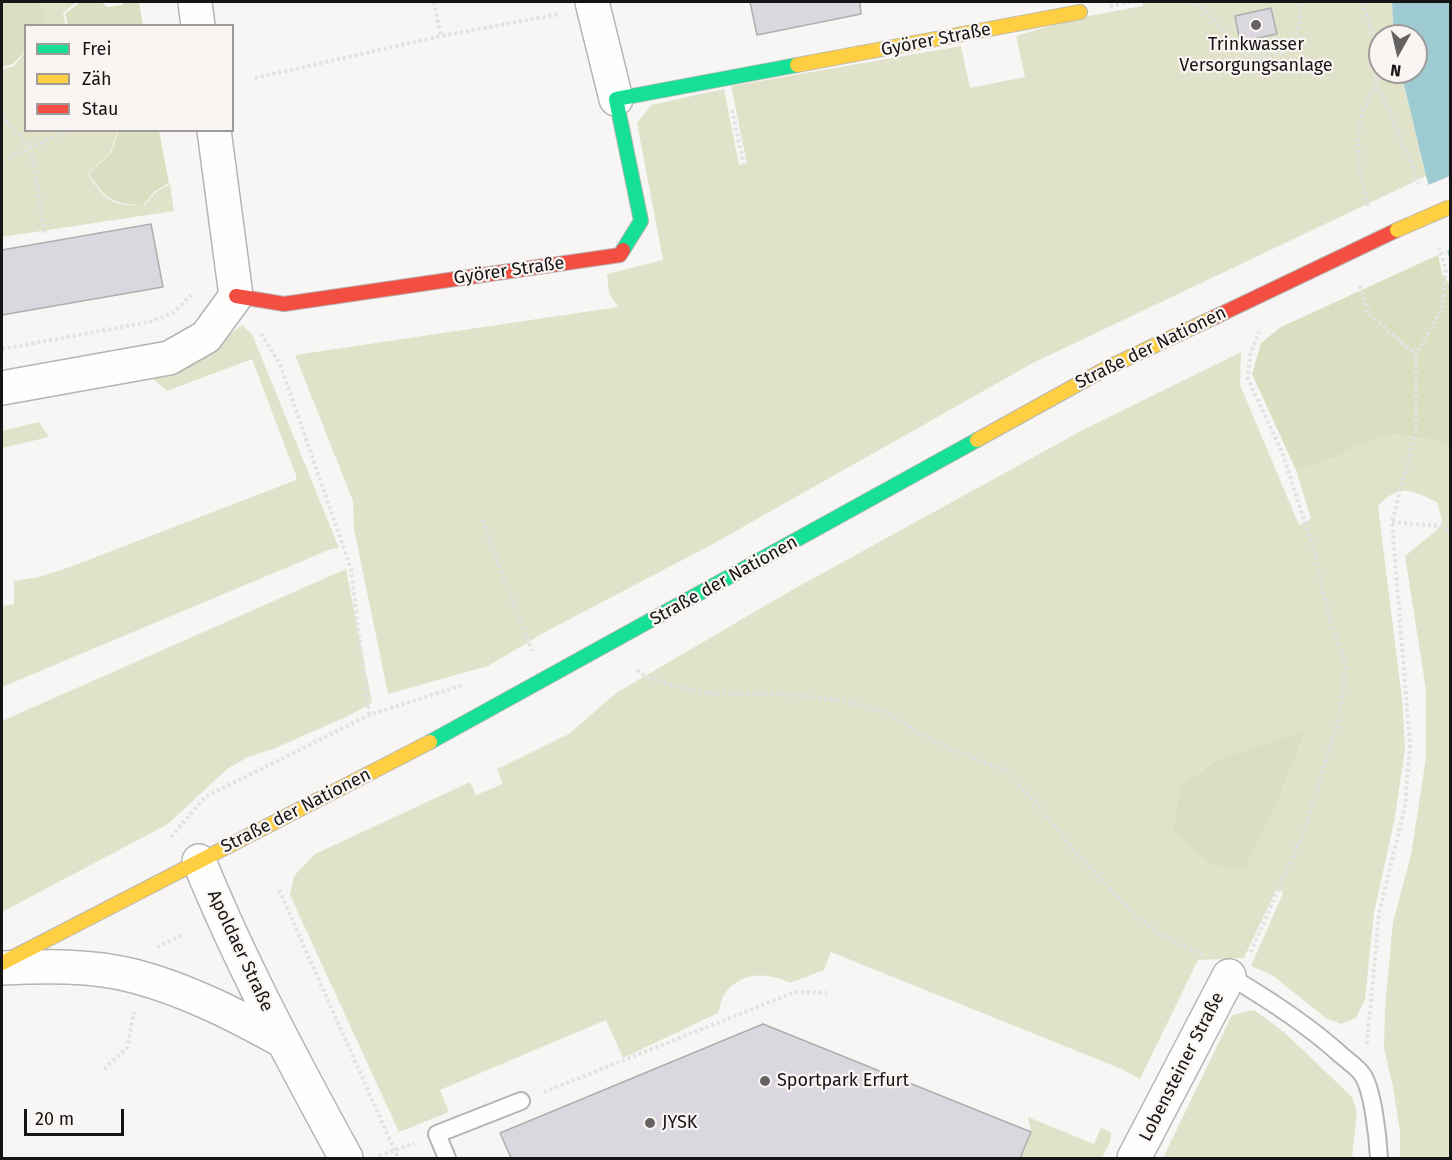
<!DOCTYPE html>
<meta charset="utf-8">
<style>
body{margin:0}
#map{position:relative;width:1452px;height:1160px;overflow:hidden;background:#f8f6f4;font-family:"Fira Sans",sans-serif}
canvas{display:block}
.frame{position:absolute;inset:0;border:3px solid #161414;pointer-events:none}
.legend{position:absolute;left:24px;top:24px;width:210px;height:108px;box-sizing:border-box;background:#f9f5f3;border:2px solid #9e9b9a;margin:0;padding:8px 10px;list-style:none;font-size:18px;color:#161414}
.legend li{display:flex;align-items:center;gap:12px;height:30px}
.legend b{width:30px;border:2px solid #9e9b9a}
.north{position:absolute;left:1368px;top:24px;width:60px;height:60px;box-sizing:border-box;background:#f9f5f3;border:2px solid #9e9b9a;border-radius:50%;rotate:188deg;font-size:16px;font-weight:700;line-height:24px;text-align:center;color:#161414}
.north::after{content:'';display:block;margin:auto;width:21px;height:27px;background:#656362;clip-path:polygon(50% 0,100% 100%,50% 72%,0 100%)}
.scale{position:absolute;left:24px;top:1109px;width:100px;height:27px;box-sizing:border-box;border:3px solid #161414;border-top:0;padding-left:8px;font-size:18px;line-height:21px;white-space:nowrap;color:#161414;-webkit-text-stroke:4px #f9f5f3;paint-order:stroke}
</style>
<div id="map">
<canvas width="1452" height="1160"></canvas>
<div class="frame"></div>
<ul class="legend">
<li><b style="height:8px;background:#16e098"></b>Frei</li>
<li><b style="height:8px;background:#ffcf43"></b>Zäh</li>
<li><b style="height:8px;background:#f24e42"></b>Stau</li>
</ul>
<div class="north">N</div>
<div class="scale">20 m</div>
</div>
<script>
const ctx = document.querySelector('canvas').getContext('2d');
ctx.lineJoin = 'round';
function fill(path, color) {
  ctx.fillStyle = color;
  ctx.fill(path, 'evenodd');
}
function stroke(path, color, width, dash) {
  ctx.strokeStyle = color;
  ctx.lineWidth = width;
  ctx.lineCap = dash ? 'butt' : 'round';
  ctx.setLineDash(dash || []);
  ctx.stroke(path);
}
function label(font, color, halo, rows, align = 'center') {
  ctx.font = font + ' "Fira Sans",sans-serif';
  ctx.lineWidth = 4.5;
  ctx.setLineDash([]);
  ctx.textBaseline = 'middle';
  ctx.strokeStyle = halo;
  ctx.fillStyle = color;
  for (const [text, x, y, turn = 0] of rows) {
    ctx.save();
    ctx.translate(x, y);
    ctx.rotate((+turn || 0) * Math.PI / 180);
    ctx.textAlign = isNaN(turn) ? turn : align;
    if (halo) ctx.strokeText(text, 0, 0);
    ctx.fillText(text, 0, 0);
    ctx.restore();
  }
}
fill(new Path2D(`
 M 40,2 L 77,2 L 63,13 L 66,26 L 41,25 L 46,16 Z
 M 1143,2 L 1392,2 L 1394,36 L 1380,36 L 1380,72 L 1401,72 L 1426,176 L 1033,363 L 711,545 L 547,631 L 488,666 L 388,694 L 354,529 L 353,501 L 295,355 L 618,307 L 609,293 L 607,274 L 663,260 L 637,123 L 651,105 L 724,89 L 739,165 L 747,164 L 731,86 L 961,46 L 970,88 L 1025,77 L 1016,36 L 1077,18 L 1143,6 Z
 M 25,52 L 26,130 L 117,131 L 118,132 L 110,153 L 88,174 C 105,201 112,206 144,205 L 157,191 L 170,184 L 174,211 L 2,237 L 2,69 L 14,66 Z
 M 242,325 L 252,334 L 339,548 L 331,549 L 2,687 L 2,606 L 14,604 L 14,581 L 39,577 L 70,567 L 296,480 L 296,475 L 252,359 L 167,391 L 153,379 L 149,369 L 208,350 Z
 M 1241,352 L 1240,385 L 1299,525 L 1311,519 L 1296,470 L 1335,458 L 1358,445 L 1394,434 L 1432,440 L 1450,448 L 1450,1158 L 1400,1158 L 1400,1132 L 1393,1087 L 1384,1048 L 1385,1008 L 1393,922 L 1411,855 L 1426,758 L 1426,690 L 1405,556 L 1438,529 L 1442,521 L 1437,502 C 1411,490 1400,483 1378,506 L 1402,699 L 1405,749 L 1395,817 L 1374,913 L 1365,999 L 1356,1018 L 1341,1024 L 1326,1018 L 1272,975 L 1251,966 L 1283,893 L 1277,888 L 1244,958 L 1198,960 L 1140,1079 L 1124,1070 L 831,952 L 824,970 L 790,983 C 768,972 740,971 724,995 C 721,1000 720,1008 718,1013 L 623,1058 L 606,1020 L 440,1090 L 449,1112 L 399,1132 L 290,895 L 294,876 L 315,854 L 470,782 L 476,795 L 503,784 L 497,769 L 569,734 L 616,693 L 792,590 L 1081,431 ZM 1307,731 L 1279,798 L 1246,868 L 1181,786 L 1216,760 Z
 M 39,422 L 49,437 L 2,448 L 2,431 Z
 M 346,569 L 372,703 L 348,716 L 273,749 L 248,757 L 227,769 L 168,824 L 2,912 L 2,721 Z
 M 1254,1010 L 1284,1032 L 1352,1097 L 1357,1113 L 1352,1158 L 1163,1158 L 1232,1015 Z
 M 1028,1117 L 1094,1144 L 1101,1128 L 1111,1132 L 1110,1142 L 1102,1158 L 1020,1158 L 1031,1132 Z`), '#e0e3ca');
fill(new Path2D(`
 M 2,2 L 40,2 L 46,16 L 41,25 L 26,26 L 25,51 L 13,64 L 2,67 Z
 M 80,2 L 102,2 L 107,7 L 122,5 L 123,2 L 139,2 L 143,25 L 68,25 L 65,14 Z
 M 119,131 L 159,131 L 169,183 L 155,191 L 143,205 C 113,204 106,200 89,174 L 111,153 Z
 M 1438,255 L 1442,273 L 1450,285 L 1450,448 L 1432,440 L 1394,434 L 1358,445 L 1335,458 L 1296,470 L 1252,374 L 1261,343 L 1281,327 Z
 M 1307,730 L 1279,798 L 1246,868 L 1213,865 L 1173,831 L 1181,786 L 1216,760 Z`), '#dbdfc2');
fill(new Path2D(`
 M 1392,2 L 1450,2 L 1450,261 L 1426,176 L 1401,72 L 1416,72 L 1416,36 L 1394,36 Z`), '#9ecad2');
fill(new Path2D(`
 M 1450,176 L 1450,250 L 1445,252 L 1426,186 Z`), '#f8f6f4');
const building = new Path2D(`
 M 750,2 L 860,2 L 861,14 L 757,35 Z
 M 1271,8 L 1277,34 L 1240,42 L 1235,16 Z
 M 151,224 L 163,287 L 2,315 L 2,250 Z
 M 763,1024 L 1031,1132 L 1020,1158 L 511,1158 L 500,1133 Z`);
fill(building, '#dbd7df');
stroke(building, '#afaeae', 1.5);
const lane = new Path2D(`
 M 1229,976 C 1268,999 1307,1024 1341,1055 C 1348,1061 1357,1067 1362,1074 C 1373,1089 1378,1139 1379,1158
 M 447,1158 L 437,1134 L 521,1101`);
const street = new Path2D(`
 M 195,2 L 198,26
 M 592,2 L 616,99
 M 2,388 L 169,358 L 206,337 L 236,296 L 214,130
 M 199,861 C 241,964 293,1061 346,1158
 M 2,968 C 46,966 91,965 134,976 C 187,990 234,1014 281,1040
 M 1134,1158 L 1229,976`);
const fast = new Path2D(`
 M 623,250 L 641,221 L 616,99 L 797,65
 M 430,742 L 977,440`);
const slow = new Path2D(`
 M 797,65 L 1080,12
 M 977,440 L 1107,368 L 1215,317
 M 2,963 L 430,742`);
const jam = new Path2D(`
 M 236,296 L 284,304 L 620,255 L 623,250
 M 1215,317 L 1397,230`);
stroke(lane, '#b5b4b3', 20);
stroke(street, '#b5b4b3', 36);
stroke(fast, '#b5b4b3', 16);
stroke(slow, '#b5b4b3', 16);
stroke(jam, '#b5b4b3', 16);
stroke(new Path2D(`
 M 434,2 L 441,36
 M 1190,2 L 1202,8 L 1218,23 L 1230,41 L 1244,55 L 1261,58 L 1283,52 L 1296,37 L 1301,18 L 1299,2
 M 1362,2 L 1379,51 L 1376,82 L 1410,160 L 1418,184
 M 1110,6 L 1130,2
 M 255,78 L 441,36 L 560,14
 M 732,110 L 744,165
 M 2,116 L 31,148 L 45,235
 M 2,161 L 69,130
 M 1368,206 C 1361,181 1355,149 1360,123 C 1362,110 1371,96 1376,83
 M 1360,286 L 1369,314 L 1416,355
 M 261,334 L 280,364 L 351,569 L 369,715
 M 2,349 L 149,322 L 173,313 L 191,295
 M 482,520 L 532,651
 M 1392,522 L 1441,526 L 1450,532
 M 637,670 L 648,678 L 700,693 L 785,694 L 844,701 L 887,712 L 917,732 L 959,752 L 1007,771 L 1039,806 L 1074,851 L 1140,920 L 1170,940 L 1203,955
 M 171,837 L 205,797 L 369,715 L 463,685
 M 279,890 L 398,1158
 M 157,947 L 184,934
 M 1251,952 L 1304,831 L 1339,719 L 1346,667 L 1331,622 L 1314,551 L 1282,452 L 1248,379 L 1250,355 L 1259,332
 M 1367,1044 L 1379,914 L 1405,806 L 1410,745 L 1392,522 L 1416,431 L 1416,355 L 1442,308 L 1446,269 L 1439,248
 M 104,1069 L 127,1048 L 134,1012
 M 544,1092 L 795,992 L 827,993
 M 379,1156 L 414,1143`), '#e3e2e2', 4, [3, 3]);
stroke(lane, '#fefefd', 16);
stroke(street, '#fefefd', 33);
stroke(fast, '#16e098', 14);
stroke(slow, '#ffcf43', 14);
stroke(jam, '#f24e42', 14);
const slowBridge = new Path2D(`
 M 1397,230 L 1450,207`);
stroke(slowBridge, '#b5b4b3', 16, []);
stroke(slowBridge, '#ffcf43', 14);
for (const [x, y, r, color] of [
 [1256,25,6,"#656362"],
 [765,1081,6,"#656362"],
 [650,1123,6,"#656362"]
]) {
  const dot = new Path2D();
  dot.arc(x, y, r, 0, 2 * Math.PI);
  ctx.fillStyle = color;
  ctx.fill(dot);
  stroke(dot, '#f9f5f3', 2);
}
label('18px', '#161414', '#f9f5f3', [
 ["Györer Straße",936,40,-11],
 ["Györer Straße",509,271,-8],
 ["Straße der Nationen",1151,348,-26],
 ["Straße der Nationen",724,581,-29],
 ["Straße der Nationen",296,811,-27],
 ["Apoldaer Straße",240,951,65],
 ["Lobensteiner Straße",1182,1067,-63]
]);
label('18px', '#161414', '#f9f5f3', [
 ["Trinkwasser",1256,45,"center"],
 ["Versorgungsanlage",1256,66,"center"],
 ["Sportpark Erfurt",777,1081],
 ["JYSK",662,1123]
], 'left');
</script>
